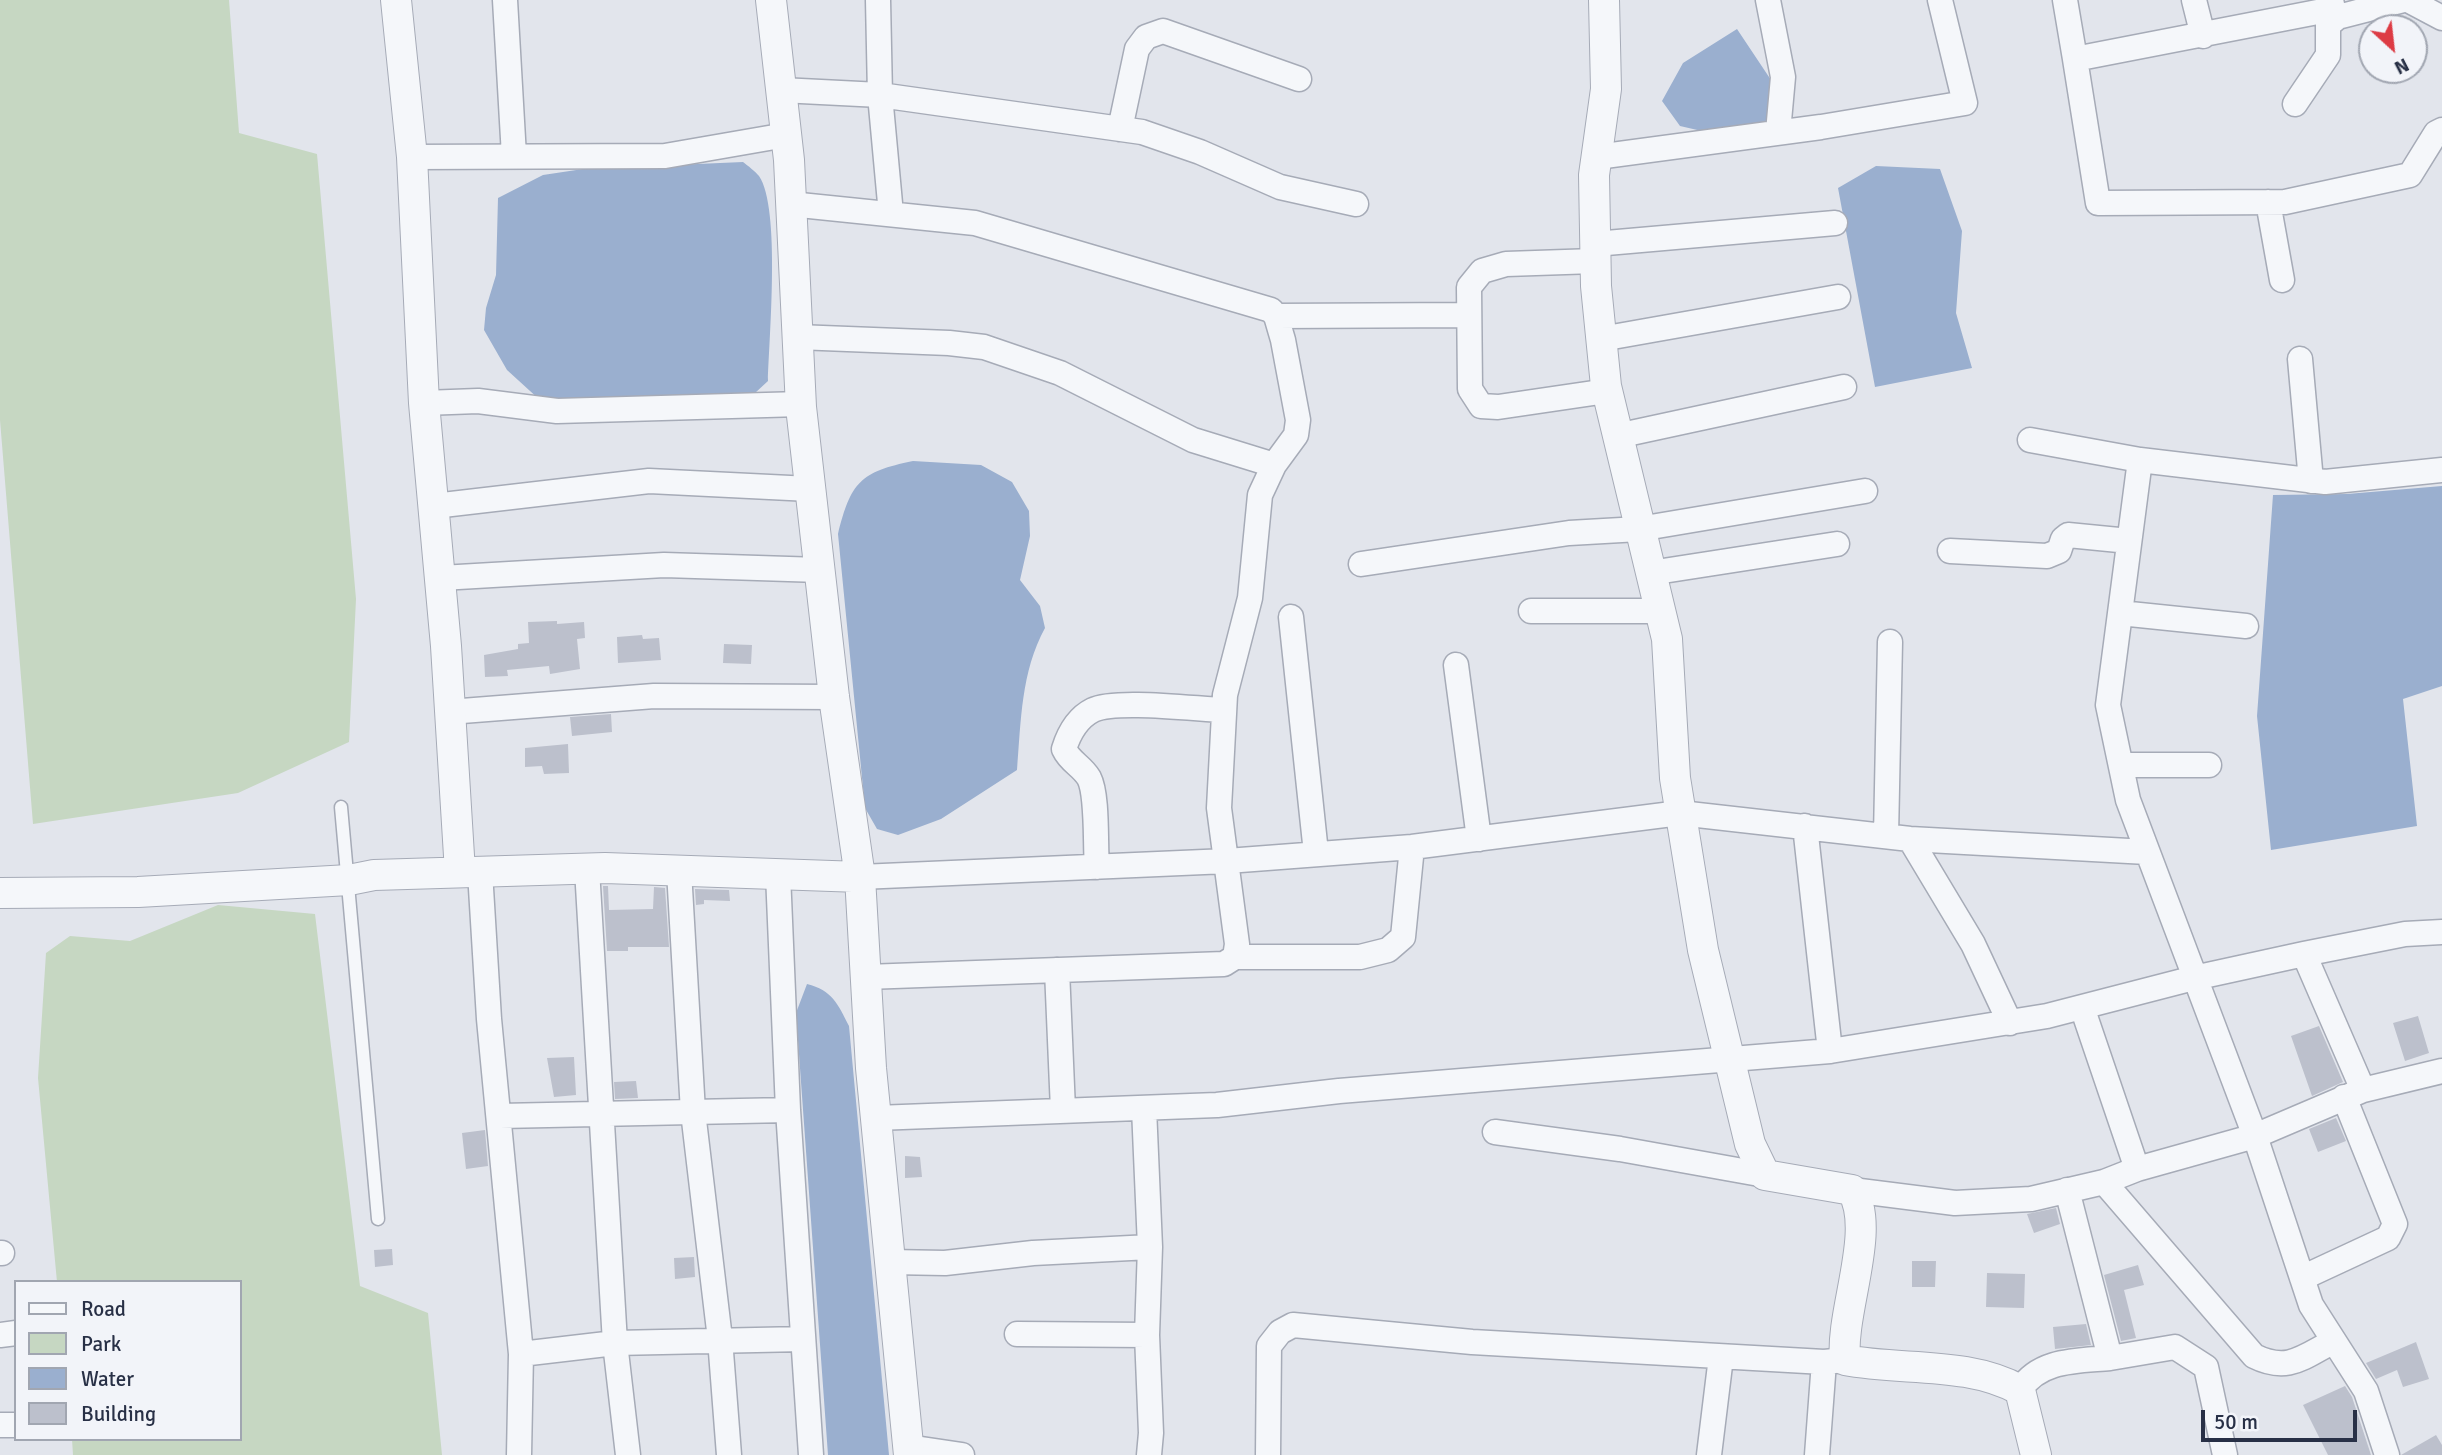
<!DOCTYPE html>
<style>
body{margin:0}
#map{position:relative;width:2442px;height:1455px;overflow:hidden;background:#e2e5ec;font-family:Signika,sans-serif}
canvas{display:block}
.legend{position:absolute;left:14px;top:1280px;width:228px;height:161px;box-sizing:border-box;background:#f2f4f9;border:2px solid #a1a6b1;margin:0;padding:9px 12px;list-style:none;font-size:21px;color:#283046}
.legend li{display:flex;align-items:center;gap:14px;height:35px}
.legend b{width:35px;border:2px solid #a1a6b1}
.north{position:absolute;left:2358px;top:14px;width:70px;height:70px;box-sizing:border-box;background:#f2f4f9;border:2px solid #a1a6b1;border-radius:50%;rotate:153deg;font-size:19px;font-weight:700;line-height:28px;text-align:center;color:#283046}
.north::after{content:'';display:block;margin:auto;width:24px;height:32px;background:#dd3b44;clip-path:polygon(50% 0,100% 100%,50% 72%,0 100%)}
.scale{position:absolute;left:2201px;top:1410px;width:156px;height:32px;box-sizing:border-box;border:4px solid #283046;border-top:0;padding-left:9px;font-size:21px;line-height:24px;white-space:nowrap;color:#283046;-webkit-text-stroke:5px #f2f4f9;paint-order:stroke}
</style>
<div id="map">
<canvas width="2442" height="1455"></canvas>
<ul class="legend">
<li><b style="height:9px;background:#f5f7fa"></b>Road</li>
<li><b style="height:19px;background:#c6d7c2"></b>Park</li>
<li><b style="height:19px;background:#9aafcf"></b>Water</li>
<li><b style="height:19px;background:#bcc0cc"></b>Building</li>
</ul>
<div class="north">N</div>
<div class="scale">50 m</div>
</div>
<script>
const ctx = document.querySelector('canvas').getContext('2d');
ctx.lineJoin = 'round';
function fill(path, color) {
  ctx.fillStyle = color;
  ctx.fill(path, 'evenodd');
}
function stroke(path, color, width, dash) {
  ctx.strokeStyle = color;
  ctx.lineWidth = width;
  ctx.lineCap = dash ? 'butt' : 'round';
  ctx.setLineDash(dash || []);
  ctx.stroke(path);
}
fill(new Path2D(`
 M 0,0 L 229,0 L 239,133 L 317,154 L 356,599 L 349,742 L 238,793 L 33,824 L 0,420 Z
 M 218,905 L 315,914 L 360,1286 L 428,1313 L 442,1455 L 73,1455 L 72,1439 L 240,1439 L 240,1282 L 57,1282 L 38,1078 L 46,953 L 70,936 L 130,941 Z`), '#c6d7c2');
fill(new Path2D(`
 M 1737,29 L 1779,92 L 1762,129 L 1719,135 L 1680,126 L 1662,101 L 1683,63 Z
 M 743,162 C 748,166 755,171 759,176 C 781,208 769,339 768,381 L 755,393 L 541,401 L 507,370 L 484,330 L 486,308 L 496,275 L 498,198 L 543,175 L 583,169 Z
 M 1876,166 L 1940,169 L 1962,231 L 1956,313 L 1972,368 L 1875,387 L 1838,188 Z
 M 913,461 L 981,465 L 1012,482 L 1029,511 L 1030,536 L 1020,580 L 1040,606 L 1045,628 C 1021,672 1021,721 1017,770 L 941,819 L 898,835 L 877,829 L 865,808 L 838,534 C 851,482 860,472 913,461 Z
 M 2442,486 L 2442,686 L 2403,699 L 2417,826 L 2271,850 L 2257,716 L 2273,495 L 2347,494 Z
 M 807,984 C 832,990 838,1004 849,1026 L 889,1455 L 828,1455 L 796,1013 Z`), '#9aafcf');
fill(new Path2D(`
 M 557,621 L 557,624 L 584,622 L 585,638 L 577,639 L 580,669 L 550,674 L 549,666 L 507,670 L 508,676 L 485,677 L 484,655 L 518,649 L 518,644 L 529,643 L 528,622 Z
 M 642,635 L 643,639 L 659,638 L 661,660 L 618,663 L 617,637 Z
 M 724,644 L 752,645 L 751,664 L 723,663 Z
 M 611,714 L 612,732 L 572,736 L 570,717 Z
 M 568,744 L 569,773 L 544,774 L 542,766 L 525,767 L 525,748 Z
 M 603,886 L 608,886 L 609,910 L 653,909 L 654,887 L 665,888 L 669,947 L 628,947 L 628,951 L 607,951 Z
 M 695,889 L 729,890 L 730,901 L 704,900 L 704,904 L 696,905 Z
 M 2418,1016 L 2429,1053 L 2405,1061 L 2393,1023 Z
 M 2319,1026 L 2343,1082 L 2312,1096 L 2291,1036 Z
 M 574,1057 L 576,1095 L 554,1097 L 547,1058 Z
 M 636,1081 L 638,1098 L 615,1099 L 614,1082 Z
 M 2336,1118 L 2346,1141 L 2318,1152 L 2309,1129 Z
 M 485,1130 L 488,1166 L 466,1169 L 462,1133 Z
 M 905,1156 L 920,1157 L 922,1177 L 905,1178 Z
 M 2056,1208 L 2060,1224 L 2034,1233 L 2027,1214 Z
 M 392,1249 L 393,1265 L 375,1267 L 374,1250 Z
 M 694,1257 L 695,1277 L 675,1279 L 674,1258 Z
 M 1912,1261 L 1936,1261 L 1935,1287 L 1912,1287 Z
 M 2138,1265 L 2144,1285 L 2124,1290 L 2136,1338 L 2121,1341 L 2104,1275 Z
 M 1987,1273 L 2025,1274 L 2024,1308 L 1986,1307 Z
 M 2086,1324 L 2091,1345 L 2055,1349 L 2053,1327 Z
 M 2416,1342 L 2429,1379 L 2403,1387 L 2397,1370 L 2376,1379 L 2366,1363 Z
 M 2345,1386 L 2352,1397 L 2371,1455 L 2328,1455 L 2303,1405 Z
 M 2436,1435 L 2442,1445 L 2442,1455 L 2401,1455 Z`), '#bcc0cc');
const service = new Path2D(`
 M 341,807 L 378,1219`);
const minor = new Path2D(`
 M 505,0 L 514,156
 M 878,0 L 880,95 L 891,214
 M 1768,0 L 1783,77 L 1778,132
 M 2065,0 L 2075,59
 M 2194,0 L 2203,36
 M 2331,0 L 2333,9 L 2075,59 L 2098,203 L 2285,202 L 2410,175 L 2436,133 L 2442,130
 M 2408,0 L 2442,18
 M 781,90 L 880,95 L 1142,132 L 1200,152 L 1280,187 L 1356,204
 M 2295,104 L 2328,55 L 2328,25 L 2338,17 L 2404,0
 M 1120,129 L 1137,49 L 1146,37 L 1163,31 L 1299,79
 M 412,157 L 665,156 L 786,135
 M 1597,157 L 1821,127 L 1965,103 L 1940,0
 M 2268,202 L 2282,280
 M 790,204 L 975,223 L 1271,310 L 1276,316 L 1283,340 L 1298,420 L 1296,435 L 1274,465 L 1260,495 L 1250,598 L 1225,695 L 1219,808 L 1237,944 L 1235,957 L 1224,964 L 866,977
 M 1595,244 L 1835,223
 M 1595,261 L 1506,264 L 1482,271 L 1469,287 L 1470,389 L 1481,406 L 1498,407 L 1607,391
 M 1276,316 L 1469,315
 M 797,337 L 949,343 L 984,347 L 1060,373 L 1193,440 L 1274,465
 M 1601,339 L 1838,297
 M 2300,359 L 2311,481
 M 424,403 L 478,401 L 557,411 L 801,404
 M 1617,436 L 1844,387
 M 2030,440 L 2140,460
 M 434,506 L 649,481 L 810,489
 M 1950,551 L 2047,556 L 2059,551 L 2063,539 L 2068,535 L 2129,541
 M 1361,564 L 1569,533 L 1639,529 L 1865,491
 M 1650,573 L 1837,544
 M 441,578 L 664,565 L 820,570
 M 1531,611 L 1660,611
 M 2120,613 L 2246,626
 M 1291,617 L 1316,853
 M 1456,665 L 1479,839
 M 449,712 L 654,696 L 834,697
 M 2121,765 L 2209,765
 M 1805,826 L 1830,1051
 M 1886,836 L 1890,642
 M 1910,839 L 1973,944 L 2010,1023
 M 1097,867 C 1095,846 1098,795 1089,778 C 1082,766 1070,762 1064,749 C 1069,733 1077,718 1093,710 C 1115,699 1196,709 1224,710
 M 587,869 L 615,1343 L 628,1455
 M 679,871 L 693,1112 L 720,1339 L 729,1455
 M 480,872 L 489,1019 L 521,1354 L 519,1455
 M 778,874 L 788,1110 L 811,1455
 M 860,877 L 1227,861 L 1412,847 L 1680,813 L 1910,839 L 2147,852
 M 2304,954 L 2363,1090
 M 1235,957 L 1360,957 L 1388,950 L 1403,937 L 1412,847
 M 1057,970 L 1063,1110
 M 2082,1007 L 2137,1169
 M 1144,1108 L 1150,1247 L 1147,1335 L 1151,1433 L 1149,1455
 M 500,1116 L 788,1110
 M 876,1118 L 1217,1105 L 1339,1091 L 1830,1051 L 2047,1016 L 2194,978 L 2304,954 L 2405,934 L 2442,932
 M 1495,1132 L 1620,1149 L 1765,1175
 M 2104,1182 L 2254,1356 C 2288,1373 2303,1357 2334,1341
 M 1852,1190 L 1955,1203 L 2031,1199 L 2104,1182 L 2137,1169 L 2255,1136 L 2363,1090 L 2442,1071
 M 2067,1190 L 2110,1358 L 2175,1347 L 2206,1367 L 2225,1455
 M 0,1253 L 2,1253
 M 890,1262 L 945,1263 L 1033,1253 L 1150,1247
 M 2302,1278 L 2388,1238 L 2395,1224 L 2344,1097
 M 1017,1334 L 1147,1335
 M 0,1335 L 16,1333
 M 521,1354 L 615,1343 L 803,1339
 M 2020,1390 C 2039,1359 2078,1361 2110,1358
 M 0,1425 L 16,1425
 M 908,1447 L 962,1455
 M 1268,1455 L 1269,1346 L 1280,1332 L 1293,1325 L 1472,1342 L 1824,1362 L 1845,1360
 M 1709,1455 L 1721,1357
 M 1817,1455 L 1824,1362
 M 2387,1455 L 2366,1391 L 2311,1305 L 2255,1136 L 2128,800 L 2108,705 L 2140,460 L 2325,482 L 2442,470`);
const tertiary = new Path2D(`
 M 396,0 L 412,157 L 424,403 L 446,646 L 460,872
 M 1604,0 L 1606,89 L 1594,175 L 1596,286 L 1606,386 L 1667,639 L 1675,778 L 1703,950 L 1750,1144 L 1765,1175 L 1852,1190 C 1877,1230 1840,1312 1845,1360 C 1903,1371 1968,1361 2020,1390 L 2036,1455
 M 860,877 L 871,1068 L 909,1455
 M 0,893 L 138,892 L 349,880 L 374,875 L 605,868 L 860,877 L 834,697 L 801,407 L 789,160 L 771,0`);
stroke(service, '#a6abb7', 15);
stroke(minor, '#a6abb7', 27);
stroke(tertiary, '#a6abb7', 32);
stroke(service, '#f5f7fa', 12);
stroke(minor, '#f5f7fa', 24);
stroke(tertiary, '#f5f7fa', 30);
</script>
